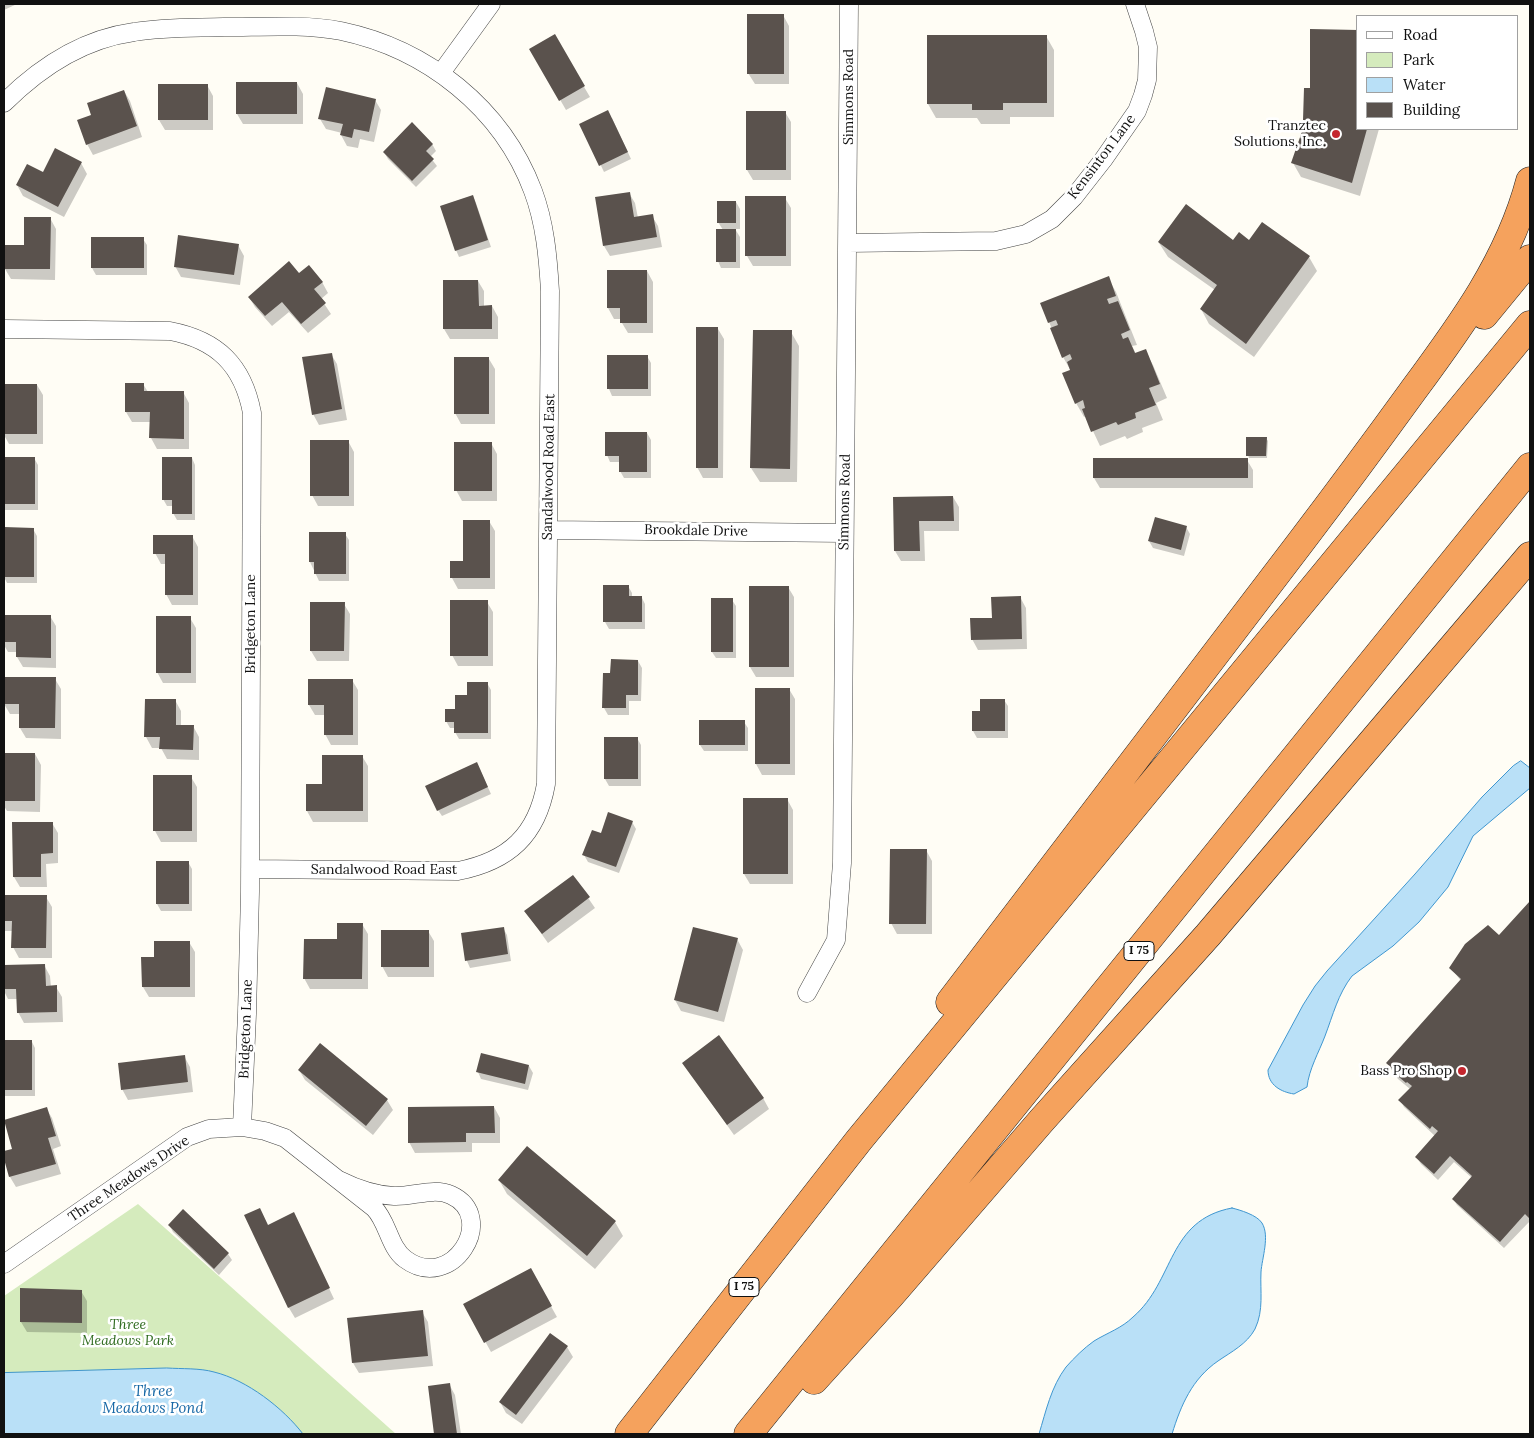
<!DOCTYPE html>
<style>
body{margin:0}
#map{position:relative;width:1534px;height:1438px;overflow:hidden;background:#fffdf5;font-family:Lora,serif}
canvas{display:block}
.frame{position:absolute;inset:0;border:5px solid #111;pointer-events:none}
.legend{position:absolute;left:1356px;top:15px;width:162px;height:115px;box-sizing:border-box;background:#fff;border:1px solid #a0a0a0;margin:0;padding:6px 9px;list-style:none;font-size:15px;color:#111}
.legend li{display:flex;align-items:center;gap:10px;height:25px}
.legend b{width:25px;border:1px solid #a0a0a0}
</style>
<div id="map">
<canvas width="1534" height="1438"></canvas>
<div class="frame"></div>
<ul class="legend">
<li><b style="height:6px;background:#fff"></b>Road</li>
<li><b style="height:14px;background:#d5ebbd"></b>Park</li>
<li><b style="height:14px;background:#b9e0f7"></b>Water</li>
<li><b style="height:14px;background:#5a524d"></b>Building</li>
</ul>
</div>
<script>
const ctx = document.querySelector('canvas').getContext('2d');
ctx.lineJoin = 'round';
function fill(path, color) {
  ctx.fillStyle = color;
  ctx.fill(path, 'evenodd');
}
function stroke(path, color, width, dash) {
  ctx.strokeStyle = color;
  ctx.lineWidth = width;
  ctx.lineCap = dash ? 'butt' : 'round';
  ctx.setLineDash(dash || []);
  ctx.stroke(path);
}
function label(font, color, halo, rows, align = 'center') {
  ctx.font = font + ' Lora,serif';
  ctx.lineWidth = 5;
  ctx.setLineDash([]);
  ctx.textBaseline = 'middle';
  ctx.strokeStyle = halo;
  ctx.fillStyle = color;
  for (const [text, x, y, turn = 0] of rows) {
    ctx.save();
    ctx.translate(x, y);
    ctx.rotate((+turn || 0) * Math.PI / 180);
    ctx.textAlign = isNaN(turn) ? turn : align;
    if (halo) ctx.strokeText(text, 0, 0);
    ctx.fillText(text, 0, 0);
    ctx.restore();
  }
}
fill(new Path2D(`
 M 138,1204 L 396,1434 L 4,1434 L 4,1296 Z`), '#d5ebbd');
const water = new Path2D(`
 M 1521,761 L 1530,768 L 1530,788 L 1473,836 L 1448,887 L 1419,922 L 1393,946 L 1352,976 C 1338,994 1333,1015 1325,1036 C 1319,1052 1309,1069 1307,1087 L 1294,1094 C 1281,1092 1268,1085 1268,1070 L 1303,1005 L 1315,986 L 1327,971 L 1415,874 L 1482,797 L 1513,766 Z
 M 1232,1208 C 1240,1210 1257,1215 1262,1223 C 1270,1236 1262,1258 1261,1272 C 1260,1291 1264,1310 1255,1329 C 1247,1344 1231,1352 1218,1361 C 1192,1379 1181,1405 1172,1434 L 1039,1434 C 1046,1411 1051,1387 1066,1367 C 1074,1358 1084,1348 1094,1341 C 1107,1333 1122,1328 1133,1317 C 1175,1281 1167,1220 1232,1208 Z
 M 167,1368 C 182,1369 200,1368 214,1372 C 247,1380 283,1408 303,1434 L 4,1434 L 4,1373 Z`);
fill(water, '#b9e0f7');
stroke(water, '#3f96cf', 1);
fill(new Path2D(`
 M 4,4 L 17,4 L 4,10 Z
 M 783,15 L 789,26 L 789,84 L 755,84 L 748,73 Z
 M 554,36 L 590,97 L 566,110 L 531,49 Z
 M 1046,36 L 1054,50 L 1054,117 L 1010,117 L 1010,124 L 981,124 L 977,118 L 936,118 L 928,104 Z
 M 297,83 L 303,94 L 303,124 L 243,124 L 237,114 Z
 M 207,85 L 213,96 L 213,130 L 165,130 L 159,120 Z
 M 1305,89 L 1358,129 L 1379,129 L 1360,196 L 1301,177 L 1293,163 L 1306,123 L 1304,120 Z
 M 124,91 L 130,101 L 142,137 L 93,155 L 87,144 Z
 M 375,100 L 381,110 L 374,142 L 360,139 L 358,148 L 347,146 L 341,135 L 342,133 L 326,129 L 320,119 Z
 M 785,112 L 791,122 L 791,180 L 753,180 L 747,170 Z
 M 612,118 L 631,159 L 604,172 L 581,124 Z
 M 432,144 L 436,151 L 430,157 L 437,166 L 416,187 L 388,159 L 384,152 Z
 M 81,163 L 87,174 L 64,217 L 23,196 L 17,185 L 43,173 Z
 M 629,193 L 635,203 L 638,218 L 652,216 L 658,226 L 662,247 L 610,256 L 604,246 Z
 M 473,196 L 476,203 L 491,247 L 459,257 L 456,250 Z
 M 785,198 L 791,208 L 791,266 L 753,266 L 747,256 Z
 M 736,202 L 740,209 L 740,229 L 735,229 L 740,237 L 740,268 L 721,268 L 718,261 L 723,230 L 718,222 Z
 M 50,218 L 56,229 L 55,280 L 11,279 L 5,269 Z
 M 143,239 L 147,245 L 147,275 L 96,275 L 92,268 Z
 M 1234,241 L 1250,242 L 1309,257 L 1317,271 L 1254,357 L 1209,324 L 1201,309 L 1215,290 L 1168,257 L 1159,243 Z
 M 238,245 L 244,256 L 240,285 L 181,277 L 175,266 Z
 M 608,271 L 647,271 L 653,282 L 653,333 L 628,333 L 622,323 L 622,319 L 614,319 L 608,308 Z
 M 299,275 L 322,282 L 328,293 L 321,299 L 331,314 L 308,333 L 289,312 L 272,326 L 255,307 L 249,297 Z
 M 1108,278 L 1116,292 L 1137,345 L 1132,346 L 1136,354 L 1145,351 L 1153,365 L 1167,398 L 1156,403 L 1163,420 L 1142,428 L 1143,432 L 1127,439 L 1125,436 L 1100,446 L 1086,416 L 1084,417 L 1076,403 L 1071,371 L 1063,357 L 1042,304 Z
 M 478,281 L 484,291 L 484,307 L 492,306 L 498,317 L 498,339 L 450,339 L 444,329 Z
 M 718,329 L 724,339 L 723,478 L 703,478 L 697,467 Z
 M 791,332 L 799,346 L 797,482 L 760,482 L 751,468 Z
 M 331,354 L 337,364 L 347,420 L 319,425 L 313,414 Z
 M 647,356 L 651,363 L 651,396 L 612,396 L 609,389 Z
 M 489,359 L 495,369 L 495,424 L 461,424 L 455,413 Z
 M 143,384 L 148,392 L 183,392 L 189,403 L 189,449 L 157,449 L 151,438 L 151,422 L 132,422 L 126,412 Z
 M 4,385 L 37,385 L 43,395 L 43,444 L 9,444 L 4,435 Z
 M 647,433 L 651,440 L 651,478 L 624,478 L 620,471 L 620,462 L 610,462 L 607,455 Z
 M 1266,438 L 1268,441 L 1267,458 L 1249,458 L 1248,455 Z
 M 348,441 L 354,452 L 354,506 L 318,506 L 312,495 Z
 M 491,443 L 497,454 L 497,501 L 462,501 L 456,490 Z
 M 4,458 L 34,458 L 38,465 L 38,510 L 5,510 L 4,508 Z
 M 192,458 L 195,465 L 195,520 L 177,520 L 173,513 L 173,506 L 167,506 L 163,499 Z
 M 1247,460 L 1253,470 L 1253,488 L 1100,488 L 1094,478 Z
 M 953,497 L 959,507 L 959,531 L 924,531 L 925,561 L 901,561 L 895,551 L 894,498 Z
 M 489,521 L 495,531 L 495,589 L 458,589 L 452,578 L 452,563 L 464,563 Z
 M 1186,527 L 1190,534 L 1184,556 L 1153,548 L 1149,541 Z
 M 4,529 L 33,529 L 37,536 L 37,583 L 7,583 L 4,577 Z
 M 345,534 L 349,540 L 349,581 L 319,581 L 310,562 Z
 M 192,536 L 198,547 L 198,605 L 172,605 L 166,594 L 166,564 L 161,564 L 155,553 Z
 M 628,586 L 632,593 L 632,598 L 642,598 L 645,604 L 645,629 L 609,629 L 605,622 Z
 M 788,587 L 794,597 L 794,677 L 756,677 L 750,667 Z
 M 1020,597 L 1026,608 L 1027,649 L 978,650 L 972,639 L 993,619 Z
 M 732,600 L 736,606 L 736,658 L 716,658 L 712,652 Z
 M 487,602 L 493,612 L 493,666 L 458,666 L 452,655 Z
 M 344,604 L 350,614 L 349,661 L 317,661 L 311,651 Z
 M 4,616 L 50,616 L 56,626 L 56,668 L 23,667 L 17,657 L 17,652 L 8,652 L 4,645 Z
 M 190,618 L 196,628 L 196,683 L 163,683 L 157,672 Z
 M 638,661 L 642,668 L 641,701 L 629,701 L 629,715 L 608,715 L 604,708 L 612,674 Z
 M 55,679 L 61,689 L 61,739 L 26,738 L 20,728 L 20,714 L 10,714 L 4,704 Z
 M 352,680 L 358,690 L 358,745 L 331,745 L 325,734 L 325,715 L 315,715 L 309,705 Z
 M 487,683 L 491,690 L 491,739 L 459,739 L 455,732 L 455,728 L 450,728 L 446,721 L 469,696 Z
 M 756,689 L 789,689 L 795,699 L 795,775 L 762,775 L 756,764 Z
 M 146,700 L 175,700 L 181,711 L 181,726 L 193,726 L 199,737 L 199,760 L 167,759 L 161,748 L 152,748 L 146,737 Z
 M 1004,700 L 1008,706 L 1008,738 L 977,738 L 973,731 L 981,712 Z
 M 744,722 L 748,728 L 748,751 L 704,751 L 700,745 Z
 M 637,738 L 641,745 L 641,786 L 609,786 L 605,779 Z
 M 4,754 L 35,754 L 41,765 L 40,812 L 7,811 L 4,806 Z
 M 362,756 L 368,766 L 368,822 L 313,822 L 307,811 L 307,785 L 323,785 Z
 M 480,770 L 491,794 L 442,816 L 438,810 Z
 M 155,777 L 191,777 L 197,787 L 197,842 L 161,842 L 155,831 Z
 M 787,799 L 793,810 L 793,884 L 750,884 L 744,874 Z
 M 632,822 L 636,829 L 619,873 L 588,862 L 584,855 L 602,835 Z
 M 52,823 L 58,833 L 58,863 L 46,864 L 47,887 L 20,887 L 14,877 Z
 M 926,850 L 932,861 L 932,934 L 897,934 L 891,923 Z
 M 157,862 L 188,862 L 192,869 L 192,911 L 161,911 L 157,904 Z
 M 573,876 L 595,908 L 548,943 L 526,912 Z
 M 4,896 L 46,897 L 52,907 L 52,958 L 19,958 L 13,947 L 13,931 L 5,931 L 4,929 Z
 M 1530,902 L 1530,1221 L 1504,1248 L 1457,1205 L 1453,1199 L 1472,1178 L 1454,1162 L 1438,1180 L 1421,1164 L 1417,1158 L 1435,1136 L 1404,1107 L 1400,1100 L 1410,1089 L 1398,1079 L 1387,1063 L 1461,981 L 1451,968 L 1500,937 Z
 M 362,924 L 368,934 L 368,989 L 310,989 L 304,978 L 338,940 Z
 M 503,928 L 507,935 L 511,961 L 470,968 L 467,961 L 462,934 Z
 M 428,931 L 434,941 L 434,977 L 388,977 L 382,966 Z
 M 737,939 L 743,950 L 724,1022 L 681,1011 L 675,1000 Z
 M 189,942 L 195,952 L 195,997 L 149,997 L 143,987 Z
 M 44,965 L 50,976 L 51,987 L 56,987 L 62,997 L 63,1022 L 24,1023 L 18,1012 L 17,999 L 8,999 L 4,991 L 4,966 Z
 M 4,1042 L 32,1042 L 35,1048 L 35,1096 L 4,1096 Z
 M 320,1045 L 387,1100 L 393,1110 L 373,1135 L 305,1080 L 299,1070 Z
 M 184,1056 L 190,1067 L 193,1092 L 128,1100 L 122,1089 Z
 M 683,1063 L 763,1098 L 769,1109 L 734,1135 Z
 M 529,1066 L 533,1073 L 528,1090 L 481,1079 L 478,1072 Z
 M 494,1107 L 500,1118 L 500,1143 L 472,1143 L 472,1152 L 415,1153 L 409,1142 Z
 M 46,1108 L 52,1118 L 61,1146 L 53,1149 L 61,1174 L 16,1187 L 10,1177 L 4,1152 L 13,1150 Z
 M 527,1147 L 615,1222 L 623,1236 L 595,1269 L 507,1194 L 499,1180 Z
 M 183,1211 L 228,1254 L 232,1260 L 219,1275 L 173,1232 L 170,1226 Z
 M 299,1224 L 334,1299 L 295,1318 L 289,1308 L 268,1226 Z
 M 530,1269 L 557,1317 L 491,1352 L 465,1305 Z
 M 81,1291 L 87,1301 L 87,1333 L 27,1332 L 21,1322 Z
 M 422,1312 L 428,1322 L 433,1366 L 359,1373 L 353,1363 L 348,1319 Z
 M 567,1347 L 573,1357 L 522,1424 L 506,1413 L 500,1402 Z
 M 449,1384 L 455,1395 L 461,1434 L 436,1434 L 429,1387 Z`), '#0003');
fill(new Path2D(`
 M 747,14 L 784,14 L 784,74 L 747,74 Z
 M 1310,29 L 1358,30 L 1358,129 L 1367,129 L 1352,183 L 1291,163 L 1306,120 L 1303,120 L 1304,88 L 1310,88 Z
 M 555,34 L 585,86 L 559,101 L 529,49 Z
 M 927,35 L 1047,35 L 1047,103 L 1003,103 L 1003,110 L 972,110 L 972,104 L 927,104 Z
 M 236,82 L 297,82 L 297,114 L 236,114 Z
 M 158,84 L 208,84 L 208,120 L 158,120 Z
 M 326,87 L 376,99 L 369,132 L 354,129 L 352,138 L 340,135 L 343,124 L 318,119 Z
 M 124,90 L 137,126 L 86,145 L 77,120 L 91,115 L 87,103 Z
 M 608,110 L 628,152 L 599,166 L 579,124 Z
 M 746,111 L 786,111 L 786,170 L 746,170 Z
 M 412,122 L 433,144 L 426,151 L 434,159 L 412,181 L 383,152 Z
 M 55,148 L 82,162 L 58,207 L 16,185 L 27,164 L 43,172 Z
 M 630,192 L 634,217 L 653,214 L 657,237 L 603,246 L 595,197 Z
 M 473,195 L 488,240 L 455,251 L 440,206 Z
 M 745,196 L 786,196 L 786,256 L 745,256 Z
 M 717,201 L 736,201 L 736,223 L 717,223 Z
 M 1186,204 L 1233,240 L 1239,232 L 1249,240 L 1262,222 L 1310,256 L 1246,344 L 1200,309 L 1217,285 L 1158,242 Z
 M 24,217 L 51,217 L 50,269 L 4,269 L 4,245 L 24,245 Z
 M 716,229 L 736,229 L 736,262 L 716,262 Z
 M 178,235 L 239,244 L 234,275 L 174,267 Z
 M 91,237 L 144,237 L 144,268 L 91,268 Z
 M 289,261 L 299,273 L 309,265 L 323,282 L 314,289 L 326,303 L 301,324 L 282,302 L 265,316 L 248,297 Z
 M 607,270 L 647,270 L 647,323 L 620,323 L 620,308 L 607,308 Z
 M 1109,276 L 1116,296 L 1107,299 L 1109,304 L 1118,301 L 1130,330 L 1121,334 L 1123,339 L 1128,337 L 1135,353 L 1146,349 L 1160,384 L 1149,388 L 1156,405 L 1135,413 L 1136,418 L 1118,425 L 1116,422 L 1091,432 L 1082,409 L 1085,408 L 1083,400 L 1075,404 L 1062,373 L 1070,370 L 1067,362 L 1072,359 L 1070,354 L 1062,358 L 1050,328 L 1058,325 L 1056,320 L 1048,323 L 1040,303 Z
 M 443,280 L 478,280 L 479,306 L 492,305 L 492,329 L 443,329 Z
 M 696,327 L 718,327 L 718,468 L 696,468 Z
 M 753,330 L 792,330 L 790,469 L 750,468 Z
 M 332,353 L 342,409 L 312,415 L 302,357 Z
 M 607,355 L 648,355 L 648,389 L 607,389 Z
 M 454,357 L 489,357 L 489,414 L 454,414 Z
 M 125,383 L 144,383 L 144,391 L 184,391 L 184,439 L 149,438 L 150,412 L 125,412 Z
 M 4,384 L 37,384 L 37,434 L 4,434 Z
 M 605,432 L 647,432 L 647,472 L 619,472 L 619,456 L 605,456 Z
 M 1246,437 L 1267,437 L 1266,456 L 1246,456 Z
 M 310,440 L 349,440 L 349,496 L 310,496 Z
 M 454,442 L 492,442 L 492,491 L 454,491 Z
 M 4,457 L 35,457 L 35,504 L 4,504 Z
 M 162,457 L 192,457 L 192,514 L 172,514 L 172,500 L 162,500 Z
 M 1093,458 L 1248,458 L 1248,478 L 1093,478 Z
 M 953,496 L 954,521 L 919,521 L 920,551 L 894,551 L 893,497 Z
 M 1155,517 L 1187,526 L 1181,550 L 1148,541 Z
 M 463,520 L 490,520 L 490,578 L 450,578 L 450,561 L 463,561 Z
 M 4,527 L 34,528 L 34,577 L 4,577 Z
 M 309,532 L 346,532 L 346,574 L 314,574 L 314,562 L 309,562 Z
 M 153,535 L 193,535 L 193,595 L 165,595 L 165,554 L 153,554 Z
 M 603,585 L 629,585 L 629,596 L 642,596 L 642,622 L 603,622 Z
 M 749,586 L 789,586 L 789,667 L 749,667 Z
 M 1021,596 L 1022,639 L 971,640 L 970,618 L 992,618 L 991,597 Z
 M 711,598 L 733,598 L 733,652 L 711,652 Z
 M 450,600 L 488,600 L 488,656 L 450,656 Z
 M 310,602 L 345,602 L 344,651 L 310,651 Z
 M 4,615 L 51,615 L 51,658 L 16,657 L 16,642 L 4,642 Z
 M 156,616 L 191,616 L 191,673 L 156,673 Z
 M 611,659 L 638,660 L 638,695 L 626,695 L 626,708 L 602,708 L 603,673 L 610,673 Z
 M 4,677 L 56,677 L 55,728 L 19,728 L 19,704 L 4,704 Z
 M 308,679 L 353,679 L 353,735 L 324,735 L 324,705 L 308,705 Z
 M 467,682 L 488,682 L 488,733 L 454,733 L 454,722 L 445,722 L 445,709 L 455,709 L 455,695 L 467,695 Z
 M 755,688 L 790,688 L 790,764 L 755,764 Z
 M 145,699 L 176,699 L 176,725 L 194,725 L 193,750 L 159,749 L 160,737 L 144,737 Z
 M 980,699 L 1005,699 L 1005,731 L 972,731 L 972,711 L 980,711 Z
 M 699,720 L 745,720 L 745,745 L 699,745 Z
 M 604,737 L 638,737 L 638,779 L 604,779 Z
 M 4,753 L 35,753 L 35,801 L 4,801 Z
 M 322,755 L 363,755 L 363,811 L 306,811 L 306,784 L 322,784 Z
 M 477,762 L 488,787 L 437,811 L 425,786 Z
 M 153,775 L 192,775 L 192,831 L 153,831 Z
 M 743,798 L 788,798 L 788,874 L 743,874 Z
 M 608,812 L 633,821 L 616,867 L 582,855 L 592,830 L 601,833 Z
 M 12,822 L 53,822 L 53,853 L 41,854 L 41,877 L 13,877 Z
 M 890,849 L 927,849 L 926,924 L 889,924 Z
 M 156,861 L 189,861 L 189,904 L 156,904 Z
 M 573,875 L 590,897 L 542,934 L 524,911 Z
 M 4,895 L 47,895 L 46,948 L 11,948 L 12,921 L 4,921 Z
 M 1530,901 L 1530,1219 L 1525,1214 L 1500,1242 L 1452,1199 L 1472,1176 L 1450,1156 L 1434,1174 L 1415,1157 L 1438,1131 L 1432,1126 L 1430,1129 L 1398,1100 L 1412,1086 L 1407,1082 L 1406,1083 L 1393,1072 L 1394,1070 L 1386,1063 L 1461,979 L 1449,968 L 1465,944 L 1488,925 L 1499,935 Z
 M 337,923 L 363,923 L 362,979 L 303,979 L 304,939 L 337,939 Z
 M 504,927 L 508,954 L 465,961 L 461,933 Z
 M 693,927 L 738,938 L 718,1012 L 674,1000 Z
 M 381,930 L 429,930 L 429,967 L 381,967 Z
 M 154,941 L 190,941 L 190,987 L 142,987 L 141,957 L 154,957 Z
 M 45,964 L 46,986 L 57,985 L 57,1012 L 17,1013 L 16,989 L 4,989 L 4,965 Z
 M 719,1035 L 764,1098 L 727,1125 L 682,1063 Z
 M 4,1040 L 32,1040 L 32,1090 L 4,1090 Z
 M 320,1043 L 388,1099 L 366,1126 L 298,1070 Z
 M 481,1053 L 529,1065 L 525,1084 L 476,1072 Z
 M 185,1055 L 188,1082 L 121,1090 L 118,1063 Z
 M 494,1106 L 495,1133 L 466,1133 L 466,1142 L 408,1143 L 408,1107 Z
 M 47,1107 L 56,1136 L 48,1138 L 56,1164 L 9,1177 L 4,1159 L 4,1151 L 12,1149 L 4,1120 Z
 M 527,1146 L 616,1221 L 587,1256 L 498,1180 Z
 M 260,1208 L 268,1225 L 294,1212 L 330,1288 L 288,1308 L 244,1215 Z
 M 183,1209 L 229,1253 L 214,1269 L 168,1225 Z
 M 531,1268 L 552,1306 L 484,1343 L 463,1304 Z
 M 20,1288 L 82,1290 L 82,1323 L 20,1322 Z
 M 423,1310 L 428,1356 L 352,1363 L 347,1318 Z
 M 550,1333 L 568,1346 L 516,1415 L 499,1402 Z
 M 450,1383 L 457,1434 L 434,1434 L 428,1386 Z`), '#5a524d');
const minor = new Path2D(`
 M 441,73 L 491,4
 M 4,103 C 39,68 83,39 134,32 C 164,27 194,28 224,27 C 263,27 303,24 341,31 C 427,49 502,108 533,191 C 545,223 548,257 550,291 L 546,784 C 537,835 509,861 458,871 L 250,869
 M 848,243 L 996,241 L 1026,234 L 1052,219 L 1074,197 L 1103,160 L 1137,111 L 1143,95 L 1147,80 L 1148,47 L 1144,31 L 1135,4
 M 4,329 L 170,331 C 217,340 243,365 252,413 L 250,892 L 247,1014 L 242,1127
 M 548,530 L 844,533
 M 807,993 L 836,940 L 842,863 L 849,4
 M 4,1264 L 187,1137 L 209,1129 L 242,1127 L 265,1131 L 285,1138 L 374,1208 C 388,1222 389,1247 405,1259 C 452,1294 499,1217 451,1195 C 433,1187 413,1197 394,1196 C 374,1195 357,1189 339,1180`);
const motorway = new Path2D(`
 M 1484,315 L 1530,259
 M 950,1002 C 1067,849 1183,696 1300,543 C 1338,493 1375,443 1412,392 C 1460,327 1509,261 1530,181
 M 814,1380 L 890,1296 L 1042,1120 L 1208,935 L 1530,556
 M 629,1434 L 859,1140 L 1530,325
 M 748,1434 L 1530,467`);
stroke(minor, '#444', 19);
stroke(motorway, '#222', 29);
stroke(minor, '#fff', 18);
stroke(motorway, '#f5a25d', 28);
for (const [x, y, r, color] of [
 [1336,134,5,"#c4262e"],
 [1462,1071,5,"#c4262e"]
]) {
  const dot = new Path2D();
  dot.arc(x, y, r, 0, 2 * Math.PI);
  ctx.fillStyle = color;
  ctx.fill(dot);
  stroke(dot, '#fff', 2);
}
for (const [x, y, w] of [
 [1139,951,30],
 [744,1287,30]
]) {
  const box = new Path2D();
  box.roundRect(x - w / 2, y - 9.5, w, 19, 4);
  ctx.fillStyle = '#fff';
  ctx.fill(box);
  stroke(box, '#111', 1);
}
label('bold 12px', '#111', null, [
 ["I 75",1139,951],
 ["I 75",744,1287]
]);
label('14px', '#111', '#fff', [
 ["Simmons Road",849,97,-90],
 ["Kensinton Lane",1102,157,-53],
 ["Sandalwood Road East",549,467,-89],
 ["Simmons Road",845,502,-89],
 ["Brookdale Drive",696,531,1],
 ["Bridgeton Lane",251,624,-90],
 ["Sandalwood Road East",384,870],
 ["Bridgeton Lane",246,1029,-88],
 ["Three Meadows Drive",129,1179,-34]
]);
label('14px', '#111', '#fff', [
 ["Tranztec",1326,126],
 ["Solutions, Inc.",1326,142],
 ["Bass Pro Shop",1452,1071]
], 'right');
label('italic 14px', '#2f6b1f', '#fff', [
 ["Three",128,1325],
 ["Meadows Park",128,1341]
]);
label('italic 15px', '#1768a6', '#fff', [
 ["Three",153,1392],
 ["Meadows Pond",153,1409]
]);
</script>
